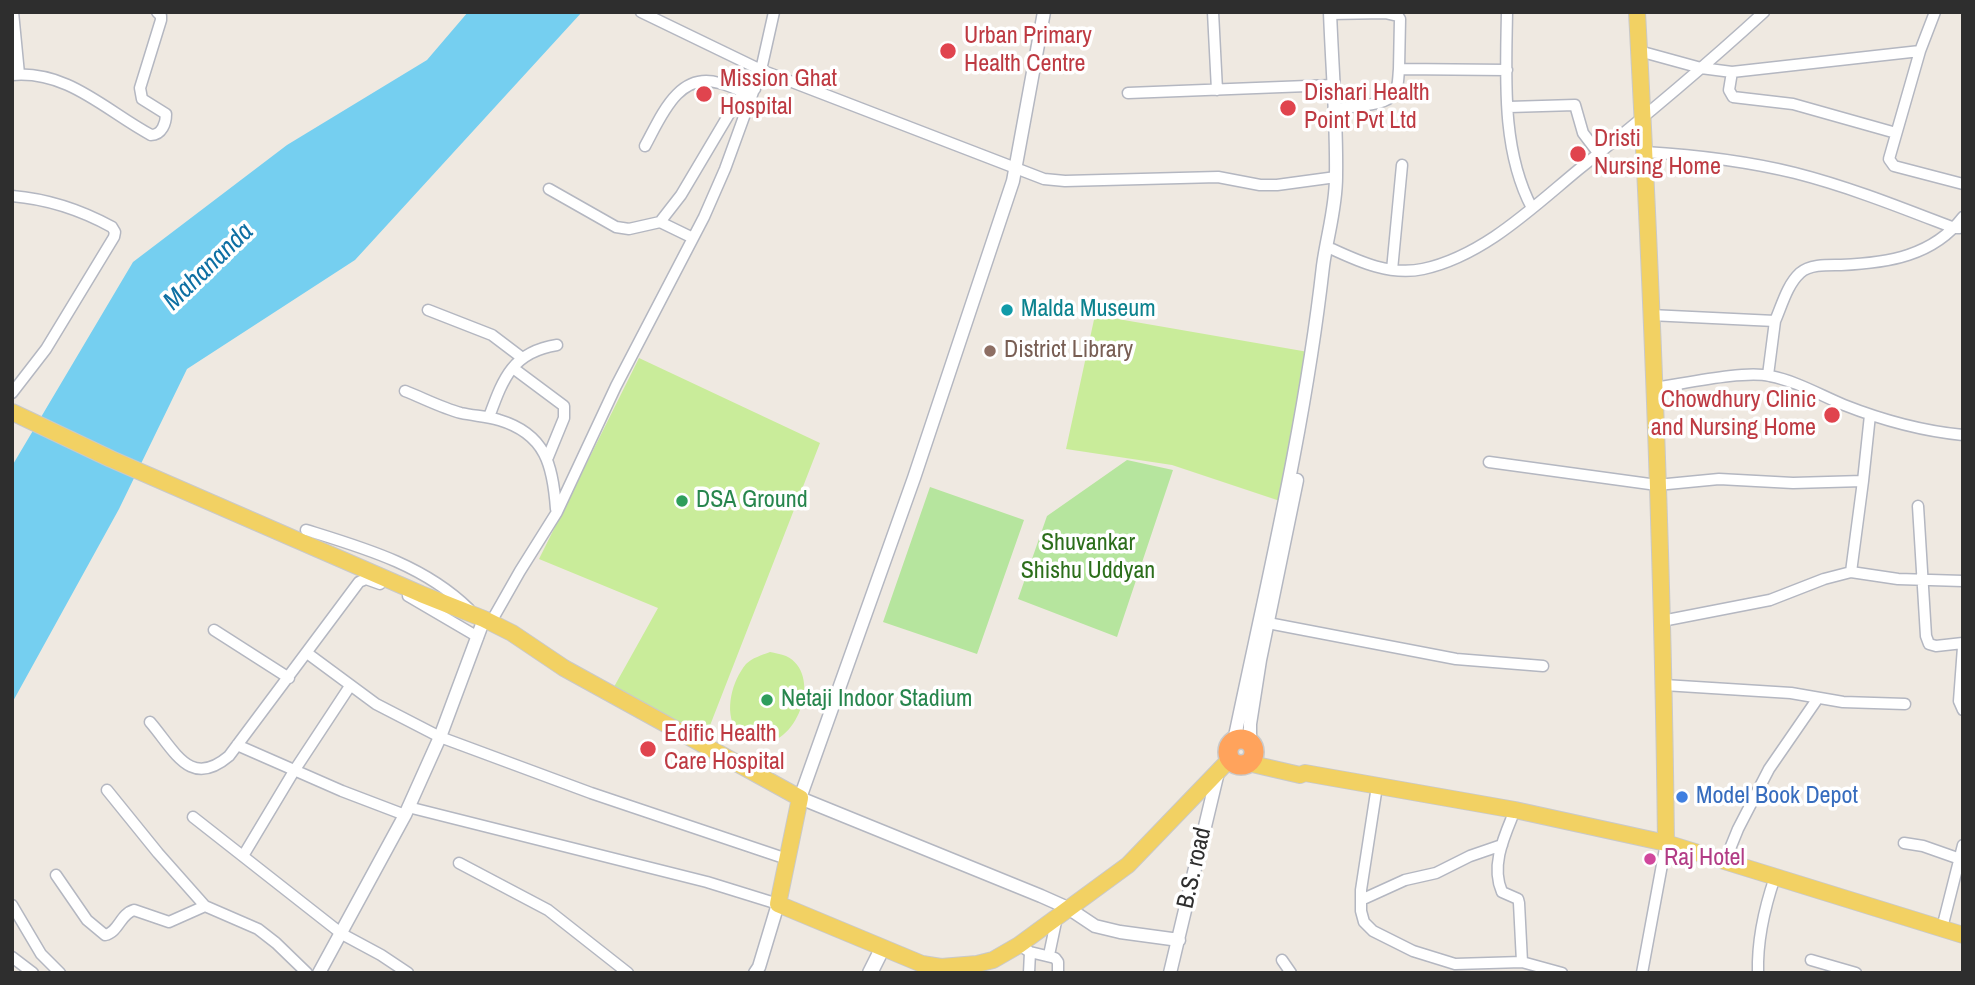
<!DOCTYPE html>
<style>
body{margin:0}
#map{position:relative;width:1975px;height:985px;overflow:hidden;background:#efe9e1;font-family:"Archivo Narrow",sans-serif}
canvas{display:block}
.frame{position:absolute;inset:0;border:14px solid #2e2e2e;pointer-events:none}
</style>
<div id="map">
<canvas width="1975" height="985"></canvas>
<div class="frame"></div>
</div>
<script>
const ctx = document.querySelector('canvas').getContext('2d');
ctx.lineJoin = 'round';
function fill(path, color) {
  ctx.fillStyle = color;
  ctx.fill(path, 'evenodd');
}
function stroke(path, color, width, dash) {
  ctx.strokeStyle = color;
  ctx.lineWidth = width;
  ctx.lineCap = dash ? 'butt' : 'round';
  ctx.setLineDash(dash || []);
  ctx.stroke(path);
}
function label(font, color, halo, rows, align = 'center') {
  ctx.font = font + ' "Archivo Narrow",sans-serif';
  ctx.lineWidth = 7;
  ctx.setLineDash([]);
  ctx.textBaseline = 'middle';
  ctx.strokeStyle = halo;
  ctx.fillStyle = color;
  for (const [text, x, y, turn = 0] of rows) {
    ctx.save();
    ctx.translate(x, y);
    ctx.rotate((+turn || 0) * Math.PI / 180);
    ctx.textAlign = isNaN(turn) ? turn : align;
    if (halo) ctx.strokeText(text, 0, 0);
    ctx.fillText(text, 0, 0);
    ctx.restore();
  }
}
fill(new Path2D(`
 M 1127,460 L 1173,470 L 1117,637 L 1018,599 L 1047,516 Z
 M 930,487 L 1024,520 L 977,654 L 883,622 Z`), '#b6e59e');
fill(new Path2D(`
 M 1095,315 L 1314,353 L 1280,501 L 1172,465 L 1066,449 Z
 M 639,358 L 820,443 L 702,746 L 610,694 L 658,608 L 539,559 Z
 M 770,652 C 775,653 781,654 786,656 C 824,674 797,748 758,743 C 749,741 741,738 736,730 C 724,711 732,681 746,664 C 752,658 762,655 770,652 Z`), '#c9ec9a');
fill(new Path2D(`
 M 468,12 L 582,12 L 355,260 L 187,369 L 119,509 L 12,703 L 12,466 L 133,262 L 287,145 L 427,60 Z`), '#75cff0');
const minor = new Path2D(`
 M 13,12 L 19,74
 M 641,12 L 761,70 L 1044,179 L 1065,181 L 1218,177 L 1260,185 L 1277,185 L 1336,177
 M 1213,12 L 1217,90
 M 1507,12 C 1506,76 1501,150 1532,208
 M 1935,12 L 1920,51 L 1889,159 L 1894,166 L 1963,184
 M 1330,14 L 1385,13 L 1398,16 L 1400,19 L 1399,69
 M 1639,51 L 1701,68 L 1732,72 L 1920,51
 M 1732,72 L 1729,90 L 1733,97 L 1793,104 L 1896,133
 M 12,75 C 68,70 106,111 151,135 C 162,135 166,123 166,114 L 142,99 L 140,88 L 161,20 L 161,16 L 157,12
 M 1128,93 L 1333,85
 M 1509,107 L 1575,105 L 1583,133 L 1599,154
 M 1334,109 C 1348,107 1381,106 1391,97 C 1399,91 1398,78 1399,69 L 1507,70
 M 645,146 C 661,117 678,71 719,83 C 728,85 737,89 746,93
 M 1645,152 C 1695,155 1746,161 1795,173 C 1850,187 1902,208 1954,228 L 1960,228
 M 549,189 L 616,227 L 629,229 L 660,222 L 693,238
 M 12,196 C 48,199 81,210 112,227 L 115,232 L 114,237 L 46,349 L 12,393
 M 660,222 L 681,195 L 738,99 L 746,93 L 755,89
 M 1332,249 C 1360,262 1391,276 1423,269 C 1483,256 1532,208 1578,170 C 1642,119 1704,67 1764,12
 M 1392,270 L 1402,165
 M 428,310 L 492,335 L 521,357
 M 1650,315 L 1775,321 C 1782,305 1787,285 1800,273 C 1810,264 1828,265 1841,265 C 1888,263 1933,256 1963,217
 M 513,368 L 564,406 L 564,418 L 548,457
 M 1768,375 L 1775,321
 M 1653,388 C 1683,384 1743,370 1770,376 C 1796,381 1820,395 1844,405 C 1882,420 1922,431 1963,435
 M 405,391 C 423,398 442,408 461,413 C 474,416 487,416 499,420 C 546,434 553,466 556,509
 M 489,417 C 503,379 512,352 557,345
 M 1489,462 L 1657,485 L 1719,479 L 1793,483 L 1863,481 L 1851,572
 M 1863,481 L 1870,415
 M 1918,506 L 1926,636 L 1929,644 L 1936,646 L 1963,643
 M 306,530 C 364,548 424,565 469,609
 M 408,596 L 478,637
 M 1662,621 L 1770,600 L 1824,579 L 1851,572 L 1898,579 L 1963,581
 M 491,622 L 520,571 L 557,512 L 616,386 L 704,217 L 725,169 L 761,70 L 774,12
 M 1268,623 L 1456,659 L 1543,666
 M 214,630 L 289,678
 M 1963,647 L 1959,701 L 1963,710
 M 307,653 L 376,704 L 440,737 L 591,793 L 787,859
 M 1664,685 L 1791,693 L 1843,702 L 1905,704
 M 150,722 C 175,751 190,789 229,756 L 359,582 L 366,579 L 380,584
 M 237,745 L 342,791 L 405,815
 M 1377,786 L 1361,890 L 1361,911 L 1364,922 L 1373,931 L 1413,951 L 1455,964 L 1522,962 L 1562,973
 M 107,790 L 158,853 L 205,906 L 258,929 L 276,943 L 307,973
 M 408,807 L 707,882 L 778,904
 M 1515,810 C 1505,835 1490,865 1502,892 L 1518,899 L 1519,903 L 1522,962
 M 193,817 L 342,934 L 381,955 L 408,973
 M 1904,843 L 1923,846 L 1960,859
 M 243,856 L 294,771 L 350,686
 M 1725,861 L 1738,829 L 1769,769 L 1818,698
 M 459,863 L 548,910 L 628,973
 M 56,875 L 87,920 L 105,935 C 119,932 120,914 134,910 L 169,922 L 205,906
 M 1361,900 L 1405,880 L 1436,873 L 1470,856 L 1502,845
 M 12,905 L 41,954 L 60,973
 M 1942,928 L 1963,845
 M 1019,945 L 1030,952 L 1055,958 L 1058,962 L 1058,973
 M 1049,955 L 1057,917
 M 12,957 L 33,973
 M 1282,960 L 1291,973
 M 1811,960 L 1856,973
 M 1029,973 L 1030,952
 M 1642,973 L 1666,843
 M 1758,973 C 1757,939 1764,909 1775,877`);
const tertiary = new Path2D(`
 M 1044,12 L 1013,181 L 914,478 L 800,798 L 1041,896 L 1068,908 L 1095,926 L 1120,932 L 1179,940
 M 1234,741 C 1267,583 1305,426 1323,266 C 1327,236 1336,208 1336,177 C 1337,122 1332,67 1330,12
 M 1250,742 L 1250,724 L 1260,660 L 1297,480
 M 319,973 L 405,815 L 440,737 L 484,619
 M 755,973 L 759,967 L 778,904
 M 1170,973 L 1218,772`);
const secondary = new Path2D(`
 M 870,973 L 882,949`);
const primary = new Path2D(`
 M 1637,12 C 1652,289 1663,566 1666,843
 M 12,412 L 111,459 L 421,594 L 484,619 L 512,633 L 564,668 L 800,798 L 778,904 L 922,964 L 941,967 L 977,964 L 993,960 L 1019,945 L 1128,865 L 1230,759
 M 1248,763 L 1300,775 L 1305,773 L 1515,810 L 1666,843 L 1963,935`);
const motorway = new Path2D(`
 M1228 752a13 13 0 1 1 26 0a13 13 0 1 1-26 0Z`);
stroke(minor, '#b4b7c1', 13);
stroke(tertiary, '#b4b7c1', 15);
stroke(secondary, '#b4b7c1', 17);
stroke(primary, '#c9c9c9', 18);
stroke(motorway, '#c9c9c9', 22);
stroke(minor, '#fff', 10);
stroke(tertiary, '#fff', 12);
stroke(secondary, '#fff', 14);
stroke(primary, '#f2d163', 16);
stroke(motorway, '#ffa35c', 19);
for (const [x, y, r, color] of [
 [948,51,9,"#e0444e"],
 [704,94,9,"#e0444e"],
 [1288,108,9,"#e0444e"],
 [1578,154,9,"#e0444e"],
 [1007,310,7,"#0f9aa8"],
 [990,351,7,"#8d6e63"],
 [1832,415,9,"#e0444e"],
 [682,501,7,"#2e9e5b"],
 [767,700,7,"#2e9e5b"],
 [648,749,9,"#e0444e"],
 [1682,797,7,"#3f7fe0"],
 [1650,859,7,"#d1479c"]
]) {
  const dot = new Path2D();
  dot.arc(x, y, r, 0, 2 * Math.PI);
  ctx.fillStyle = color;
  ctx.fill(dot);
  stroke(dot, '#fff', 2.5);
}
label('24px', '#be3a42', '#fff', [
 ["Urban Primary",964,37],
 ["Health Centre",964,65],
 ["Mission Ghat",720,80],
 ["Hospital",720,108],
 ["Dishari Health",1304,94],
 ["Point Pvt Ltd",1304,122],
 ["Dristi",1594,140],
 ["Nursing Home",1594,168],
 ["Chowdhury Clinic",1816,401,"right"],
 ["and Nursing Home",1816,429,"right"],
 ["Edific Health",664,735],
 ["Care Hospital",664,763]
], 'left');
label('24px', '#0d838f', '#fff', [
 ["Malda Museum",1021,310]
], 'left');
label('24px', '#785e54', '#fff', [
 ["District Library",1004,351]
], 'left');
label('24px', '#27864d', '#fff', [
 ["DSA Ground",696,501],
 ["Netaji Indoor Stadium",781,700]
], 'left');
label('24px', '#2c6e1b', '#fff', [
 ["Shuvankar",1088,544],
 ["Shishu Uddyan",1088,572]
]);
label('24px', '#366cbe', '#fff', [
 ["Model Book Depot",1696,797]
], 'left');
label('24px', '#b23c85', '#fff', [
 ["Raj Hotel",1664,859]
], 'left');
label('24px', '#2e2e2e', '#fff', [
 ["B.S. road",1195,868,-77]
]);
label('italic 26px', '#0d6fa3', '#fff', [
 ["Mahananda",209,267,-44]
]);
</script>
